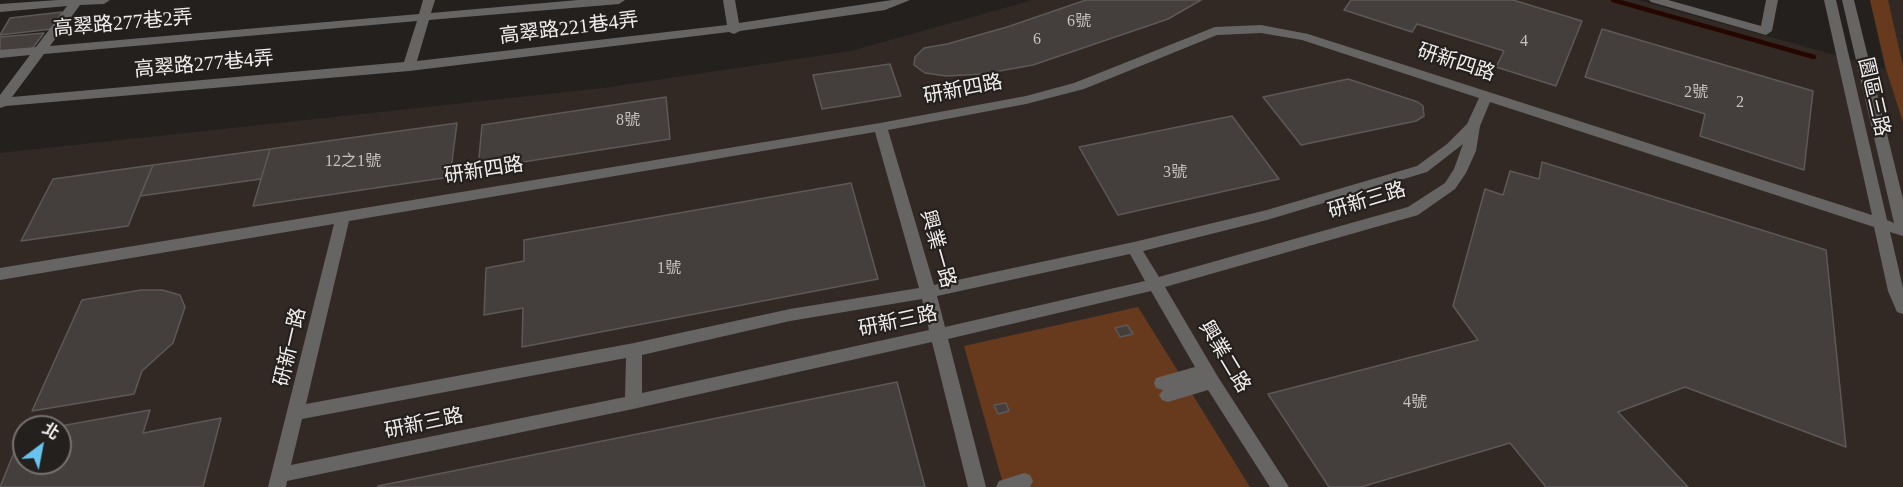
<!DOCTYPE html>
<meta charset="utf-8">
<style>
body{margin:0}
#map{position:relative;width:1903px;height:487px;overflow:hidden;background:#24201e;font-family:"Times New Roman","Noto Sans TC",serif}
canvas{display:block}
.north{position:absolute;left:12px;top:415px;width:60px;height:60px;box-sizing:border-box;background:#24201e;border:2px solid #767270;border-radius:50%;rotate:32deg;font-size:16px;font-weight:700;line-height:24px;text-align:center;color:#f0edec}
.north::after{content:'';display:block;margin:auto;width:21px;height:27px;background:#67c4f0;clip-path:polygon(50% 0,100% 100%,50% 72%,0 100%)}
</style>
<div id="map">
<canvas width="1903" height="487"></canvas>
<div class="north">北</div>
</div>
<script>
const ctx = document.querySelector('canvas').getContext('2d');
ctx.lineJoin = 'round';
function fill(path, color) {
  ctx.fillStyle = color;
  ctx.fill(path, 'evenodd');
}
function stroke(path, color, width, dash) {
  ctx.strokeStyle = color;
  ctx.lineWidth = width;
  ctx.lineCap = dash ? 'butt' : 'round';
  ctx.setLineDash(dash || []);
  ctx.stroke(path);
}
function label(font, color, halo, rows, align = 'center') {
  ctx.font = font + ' "Times New Roman","Noto Sans TC",serif';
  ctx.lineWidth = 4.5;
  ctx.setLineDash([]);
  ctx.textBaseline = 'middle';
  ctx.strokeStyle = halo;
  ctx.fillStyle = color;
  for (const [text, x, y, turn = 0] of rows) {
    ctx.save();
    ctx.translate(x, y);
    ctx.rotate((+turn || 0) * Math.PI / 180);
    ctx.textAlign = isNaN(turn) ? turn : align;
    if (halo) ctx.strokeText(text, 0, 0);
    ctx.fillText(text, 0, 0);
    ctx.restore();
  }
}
fill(new Path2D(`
 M 1033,0 L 1638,0 L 1885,69 L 1870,0 L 1903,0 L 1903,487 L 0,487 L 0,153 L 603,88 L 851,51 ZM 24,427 L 60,427 L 60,463 L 24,463 Z`), '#322924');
fill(new Path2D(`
 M 1870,0 L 1888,0 L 1903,66 L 1903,122 L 1886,69 Z
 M 1138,307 L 1250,487 L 1004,487 L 964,346 Z`), '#683a1d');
stroke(new Path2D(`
 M 1613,0 L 1814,57`), '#260700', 4.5);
const building = new Path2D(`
 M 1086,0 L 1201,0 L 1168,19 L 1033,65 L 983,74 L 946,76 L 925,73 L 914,65 L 915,57 L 924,48 L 947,44 L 1007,27 Z
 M 1351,0 L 1513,0 L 1582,21 L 1556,86 L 1496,67 L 1504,51 L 1417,24 L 1412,32 L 1344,10 Z
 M 62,12 L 52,29 L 0,35 L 10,18 Z
 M 1602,29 L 1813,91 L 1804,170 L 1700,136 L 1705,114 L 1585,77 Z
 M 44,33 L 32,49 L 0,52 L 0,37 Z
 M 890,64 L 901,96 L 822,109 L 813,75 Z
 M 1348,79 L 1418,102 L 1423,106 L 1424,116 L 1416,121 L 1301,145 L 1263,97 Z
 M 666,97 L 670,139 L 478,169 L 482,125 Z
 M 1232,116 L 1279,179 L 1118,215 L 1079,147 Z
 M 457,123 L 450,177 L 253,206 L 270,149 Z
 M 270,149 L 261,179 L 140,196 L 153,165 Z
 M 1542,162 L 1826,250 L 1846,447 L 1685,387 L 1618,412 L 1688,487 L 1546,487 L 1510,443 L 1361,487 L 1329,487 L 1268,394 L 1478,340 L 1453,306 L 1485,189 L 1503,195 L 1510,171 L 1539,179 Z
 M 153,165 L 128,226 L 21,241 L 53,179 Z
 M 851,183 L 878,279 L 522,347 L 523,308 L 484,315 L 486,268 L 524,261 L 524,240 Z
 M 141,290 L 162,290 L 180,295 L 185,307 L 173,343 L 142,371 L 134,394 L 32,411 L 82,300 Z
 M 1127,325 L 1133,334 L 1120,337 L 1115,328 Z
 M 897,382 L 925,487 L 378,487 L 378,486 Z
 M 1006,403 L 1009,411 L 998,414 L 994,405 Z
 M 150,410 L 143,433 L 221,418 L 203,487 L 0,487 L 22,433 L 24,463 L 60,463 L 60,427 L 55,427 Z`);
fill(building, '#443f3d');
stroke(building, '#5d5956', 1.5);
fill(new Path2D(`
 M 58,0 L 110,0 L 104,4 L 80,5 L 50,46 L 419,14 L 423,0 L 435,0 L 431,13 L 578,0 L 625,0 L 619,4 L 429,20 L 417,61 L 727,25 L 723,0 L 735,0 L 739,23 L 892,0 L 910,0 L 885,10 L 740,31 L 734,34 L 729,32 L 409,71 L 6,106 L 0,108 L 0,95 L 30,55 L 0,58 L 0,50 L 36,47 L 67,6 L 0,12 L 0,4 ZM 417,21 L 404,62 L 12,97 L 44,54 Z
 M 1649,0 L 1668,0 L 1761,26 L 1766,0 L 1778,0 L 1772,31 L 1766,35 L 1651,2 Z
 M 1824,0 L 1836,0 L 1887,220 L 1894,223 L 1842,0 L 1854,0 L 1903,199 L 1903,236 L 1890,232 L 1903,288 L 1903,314 L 1897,312 L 1888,291 L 1874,227 L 1490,102 L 1480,126 L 1476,151 L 1466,173 L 1455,189 L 1418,215 L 1165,287 L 1218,377 L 1289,487 L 1270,487 L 1208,390 L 1168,402 L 1162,400 L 1159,395 L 1163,390 L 1156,388 L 1154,383 L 1156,378 L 1195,367 L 1151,291 L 948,339 L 986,487 L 968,487 L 932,342 L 633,409 L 287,481 L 286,487 L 268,487 L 334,224 L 0,280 L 0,268 L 880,123 L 1026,96 L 1074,83 L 1215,27 L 1261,25 L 1308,34 L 1872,215 ZM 1261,33 L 1302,40 L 1479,98 L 1467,124 L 1447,144 L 1417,166 L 1267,210 L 1134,242 L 934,285 L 888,130 L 1026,104 L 1084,89 L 1217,35 ZM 875,132 L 919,288 L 790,309 L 634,343 L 306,404 L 349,221 ZM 1463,144 L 1454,169 L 1445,183 L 1408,207 L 1159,277 L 1143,251 L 1267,220 L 1427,172 ZM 1130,254 L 1145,281 L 945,327 L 937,296 ZM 922,299 L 929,330 L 642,393 L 642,355 L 790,321 ZM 626,358 L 625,397 L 291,465 L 302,419 Z
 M 1024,473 L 1030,475 L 1033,481 L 1030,487 L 996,487 L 999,481 Z`), '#676564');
label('16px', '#c5c2c0', null, [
 ["6號",1079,22],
 ["6",1037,40],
 ["4",1524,42],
 ["2號",1696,93],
 ["2",1740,103],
 ["8號",628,121],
 ["12之1號",353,162],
 ["3號",1175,173],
 ["1號",669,269],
 ["4號",1415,403]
]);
label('20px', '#f0edec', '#24201e', [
 ["高翠路277巷2弄",123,24,-5],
 ["高翠路221巷4弄",569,29,-7],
 ["研新四路",1456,63,18],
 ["高翠路277巷4弄",204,65,-5],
 ["研新四路",963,90,-11],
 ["園區三路",1873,97,77],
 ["研新四路",484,171,-9],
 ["研新三路",1367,201,-17],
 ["興業一路",937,249,74],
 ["研新三路",898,322,-12],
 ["研新一路",291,347,-77],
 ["興業二路",1224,357,59],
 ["研新三路",424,424,-12]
]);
</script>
